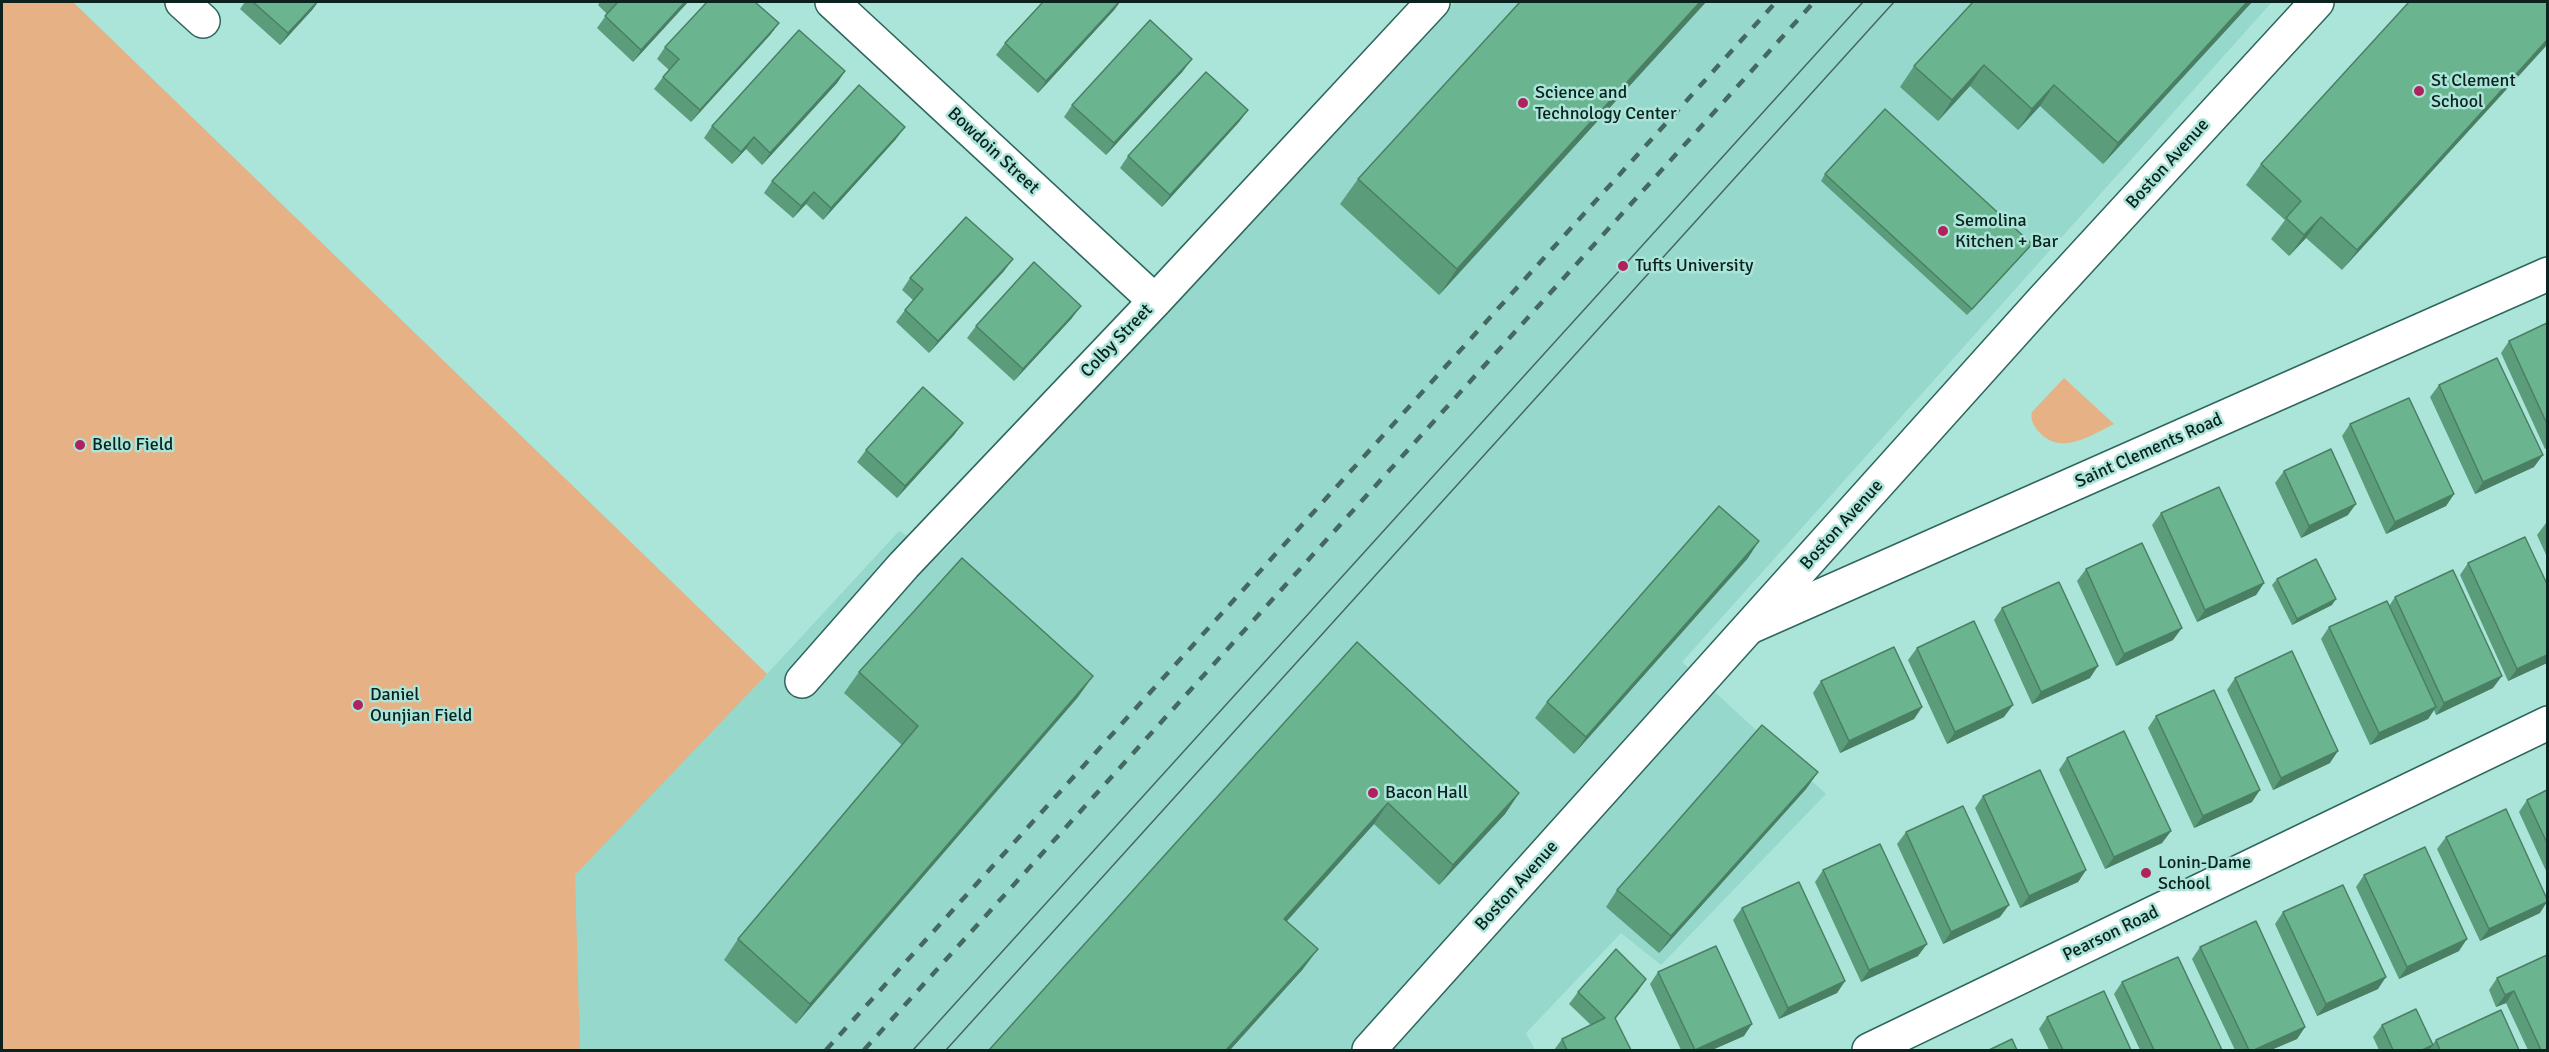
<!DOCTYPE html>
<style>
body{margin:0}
#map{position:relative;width:2549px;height:1052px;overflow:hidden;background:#abe5d9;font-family:Signika,sans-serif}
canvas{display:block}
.frame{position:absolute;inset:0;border:3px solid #0b221e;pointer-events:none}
</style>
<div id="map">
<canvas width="2549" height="1052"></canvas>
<div class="frame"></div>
</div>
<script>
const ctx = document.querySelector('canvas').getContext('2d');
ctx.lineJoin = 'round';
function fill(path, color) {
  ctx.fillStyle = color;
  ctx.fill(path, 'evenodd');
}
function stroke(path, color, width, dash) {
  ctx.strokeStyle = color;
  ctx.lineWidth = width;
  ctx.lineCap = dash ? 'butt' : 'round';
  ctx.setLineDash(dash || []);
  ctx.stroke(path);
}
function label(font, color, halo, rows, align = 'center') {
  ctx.font = font + ' Signika,sans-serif';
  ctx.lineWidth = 5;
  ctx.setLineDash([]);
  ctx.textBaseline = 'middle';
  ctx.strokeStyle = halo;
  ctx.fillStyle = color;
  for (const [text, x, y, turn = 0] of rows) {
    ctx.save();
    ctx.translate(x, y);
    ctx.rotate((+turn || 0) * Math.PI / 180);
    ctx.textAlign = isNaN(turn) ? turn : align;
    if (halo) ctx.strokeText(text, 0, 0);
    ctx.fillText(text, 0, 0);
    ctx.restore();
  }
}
fill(new Path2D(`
 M 2,2 L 73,2 L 767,674 L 899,531 L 941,554 L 1455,2 L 2272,2 L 1682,662 L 1826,794 L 1661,965 L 1621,933 L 1526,1033 L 1535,1050 L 2,1050 Z`), '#96d8cc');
fill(new Path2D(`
 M 2,2 L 73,2 L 767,674 L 575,875 L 580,1050 L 2,1050 Z
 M 2064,378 L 2114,424 C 2091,435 2062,456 2040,433 C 2034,427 2030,420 2032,412 Z`), '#e5b185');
const minor = new Path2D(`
 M 182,2 L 203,21
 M 832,2 L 1155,301
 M 1750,627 L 2548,274
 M 802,681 L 904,565 L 1155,301 L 1433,2
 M 1869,1050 L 2548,723`);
const tertiary = new Path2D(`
 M 1369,1050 L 2042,301 L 2317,2`);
stroke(minor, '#2e665d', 36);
stroke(tertiary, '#2e665d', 36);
stroke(minor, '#fff', 33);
stroke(tertiary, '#fff', 33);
stroke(new Path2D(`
 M 913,1050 L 1863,2
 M 946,1050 L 1894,2`), '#456861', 1.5);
stroke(new Path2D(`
 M 826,1050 L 1776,2
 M 864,1050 L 1814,2`), '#456861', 4.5, [10, 10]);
fill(new Path2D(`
 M 245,2 L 318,2 L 312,10 L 280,45 L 240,9 Z
 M 600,2 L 688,2 L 633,62 L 597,28 L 607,14 L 598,5 Z
 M 1706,2 L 1439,295 L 1340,204 L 1358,179 Z
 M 1973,2 L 2252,2 L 2103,164 L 2040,106 L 2018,130 L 1970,86 L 1938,121 L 1900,87 L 1914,66 Z
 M 2547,2 L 2342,270 L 2306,238 L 2289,256 L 2271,239 L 2285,220 L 2246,185 L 2261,164 Z
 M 1115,9 L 1038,93 L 996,55 L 1005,43 Z
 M 779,23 L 770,35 L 691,122 L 654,89 L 663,77 L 669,70 L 657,59 L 665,47 Z
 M 845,71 L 837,83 L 762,165 L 746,149 L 732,164 L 704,138 L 712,126 Z
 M 1183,71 L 1106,155 L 1064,117 L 1072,105 Z
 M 1248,110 L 1239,122 L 1162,207 L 1120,168 L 1128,156 Z
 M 896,139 L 823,220 L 806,204 L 793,218 L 764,193 L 772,181 Z
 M 1825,174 L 2027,250 L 1967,315 L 1821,181 Z
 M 1004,271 L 929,353 L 896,322 L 905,310 L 913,300 L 902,290 L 910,278 Z
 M 1072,318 L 1014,381 L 967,338 L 976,326 Z
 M 2547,323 L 2547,448 L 2545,449 L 2501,353 L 2509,341 Z
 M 2439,385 L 2534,467 L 2475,494 L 2430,397 Z
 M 963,423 L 954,435 L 897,498 L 857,462 L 866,450 Z
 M 2350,424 L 2454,494 L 2446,506 L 2386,534 L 2342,436 Z
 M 2284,471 L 2348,515 L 2301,538 L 2275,483 Z
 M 2161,513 L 2264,583 L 2256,595 L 2197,622 L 2152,525 Z
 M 2547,522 L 2547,557 L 2537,535 L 2546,523 Z
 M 1748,558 L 1574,754 L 1535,718 L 1547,702 Z
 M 2468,563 L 2547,663 L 2508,681 L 2460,575 Z
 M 2086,569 L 2173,640 L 2116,666 L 2077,581 Z
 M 2277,579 L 2332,605 L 2292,625 L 2272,585 Z
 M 2395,597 L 2493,688 L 2436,715 L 2434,710 L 2428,719 L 2370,745 L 2321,639 L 2329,627 L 2389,606 Z
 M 2002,608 L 2090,678 L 2032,704 L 1994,620 Z
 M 1357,642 L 1519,793 L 1505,814 L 1439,885 L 1374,824 L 1286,921 L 1303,969 L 1230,1050 Z
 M 1917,648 L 2004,717 L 1947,744 L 1908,660 Z
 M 859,672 L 1078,697 L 796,1024 L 724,960 L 738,939 L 902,745 L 844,693 Z
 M 2235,678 L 2330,763 L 2273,790 L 2227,690 Z
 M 1821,681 L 1922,707 L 1914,719 L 1840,753 L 1813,693 Z
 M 2156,716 L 2252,802 L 2194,828 L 2148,728 Z
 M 2067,758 L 2171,831 L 2162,843 L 2105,869 L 2059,770 Z
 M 1818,772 L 1806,789 L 1659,953 L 1606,907 L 1617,890 Z
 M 2547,790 L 2547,873 L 2519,812 L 2527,800 Z
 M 1983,796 L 2086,870 L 2078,882 L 2020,908 L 1975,808 Z
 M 1906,832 L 2000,917 L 1943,944 L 1897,844 Z
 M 2446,837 L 2540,913 L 2480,941 L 2437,849 Z
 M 1823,870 L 1918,956 L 1861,982 L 1815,882 Z
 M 2364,875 L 2459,951 L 2399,979 L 2356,887 Z
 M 1742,908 L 1845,981 L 1837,993 L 1779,1019 L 1733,920 Z
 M 2283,912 L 2378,989 L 2317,1016 L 2275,924 Z
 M 2200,947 L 2305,1027 L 2297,1039 L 2271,1050 L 2235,1050 L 2192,959 Z
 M 2547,955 L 2547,1050 L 2528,1050 L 2506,1003 L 2496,1007 L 2489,990 L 2497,978 Z
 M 1658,972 L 1744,1036 L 1712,1050 L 1681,1050 L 1650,984 Z
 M 2122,982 L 2222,1050 L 2140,1050 L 2114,994 Z
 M 1638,991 L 1615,1019 L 1631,1050 L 1554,1050 L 1562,1039 L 1591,1025 L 1569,1004 L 1578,992 Z
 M 2047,1017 L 2131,1050 L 2049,1050 L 2039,1029 Z
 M 2382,1025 L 2432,1045 L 2436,1040 L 2519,1050 L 2379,1050 L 2373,1037 Z`), '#5b9c7b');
fill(new Path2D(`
 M 317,2 L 318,2 L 312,10 L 280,45 L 288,33 Z
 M 685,2 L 688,2 L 633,62 L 641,50 Z
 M 1119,2 L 1120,2 L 1115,9 L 1038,93 L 1046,81 Z
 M 1700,2 L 1706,2 L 1439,295 L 1457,269 Z
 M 2247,2 L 2252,2 L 2103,164 L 2118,143 Z
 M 779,23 L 770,35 L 691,122 L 700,110 Z
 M 2547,40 L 2547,45 L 2342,270 L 2357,250 Z
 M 1192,59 L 1183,71 L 1106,155 L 1114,143 Z
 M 1984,65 L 1970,86 L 1938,121 L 1952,100 Z
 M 845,71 L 837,83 L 762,165 L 770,153 Z
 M 2054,85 L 2040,106 L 2018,130 L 2032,109 Z
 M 1248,110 L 1239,122 L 1162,207 L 1170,195 Z
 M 905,127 L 896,139 L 823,220 L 831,208 Z
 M 754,137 L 746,149 L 732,164 L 741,152 Z
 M 814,192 L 806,204 L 793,218 L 801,206 Z
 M 2321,217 L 2306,238 L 2289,256 L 2304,235 Z
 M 2032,244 L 2027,250 L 1967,315 L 1972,309 Z
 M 1013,259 L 1004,271 L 929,353 L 938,341 Z
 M 1081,306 L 1072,318 L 1014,381 L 1023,369 Z
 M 963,423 L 954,435 L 897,498 L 905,486 Z
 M 2543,455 L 2534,467 L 2475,494 L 2483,482 Z
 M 2454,494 L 2446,506 L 2386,534 L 2395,522 Z
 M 2356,504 L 2348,515 L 2301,538 L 2309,526 Z
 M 1759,541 L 1748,558 L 1574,754 L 1586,737 Z
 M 2264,583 L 2256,595 L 2197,622 L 2205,610 Z
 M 2336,599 L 2332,605 L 2292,625 L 2297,619 Z
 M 2182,628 L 2173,640 L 2116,666 L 2124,654 Z
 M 2547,655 L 2547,663 L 2508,681 L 2517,669 Z
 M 2098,666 L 2090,678 L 2032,704 L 2041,692 Z
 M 1093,676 L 1078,697 L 796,1024 L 810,1004 Z
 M 2502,676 L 2493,688 L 2436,715 L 2444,703 Z
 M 2013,705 L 2004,717 L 1947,744 L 1955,732 Z
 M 1922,707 L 1914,719 L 1840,753 L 1849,741 Z
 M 2436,707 L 2428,719 L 2370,745 L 2379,733 Z
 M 2338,751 L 2330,763 L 2273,790 L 2281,778 Z
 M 1818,772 L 1806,789 L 1659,953 L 1671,936 Z
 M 2260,790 L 2252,802 L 2194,828 L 2203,816 Z
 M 1519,793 L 1505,814 L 1439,885 L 1453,865 Z
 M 1388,803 L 1374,824 L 1270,940 L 1284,919 Z
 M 2171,831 L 2162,843 L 2105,869 L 2114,857 Z
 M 2086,870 L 2078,882 L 2020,908 L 2029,896 Z
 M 2547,902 L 2540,913 L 2480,941 L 2489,929 Z
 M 2009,905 L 2000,917 L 1943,944 L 1951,932 Z
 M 2467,939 L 2459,951 L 2399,979 L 2407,967 Z
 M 1927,944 L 1918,956 L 1861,982 L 1869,970 Z
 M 1318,949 L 1303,969 L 1230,1050 L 1226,1050 Z
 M 2386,977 L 2378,989 L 2317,1016 L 2326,1004 Z
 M 1646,979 L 1638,991 L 1606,1030 L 1615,1018 Z
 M 1845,981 L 1837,993 L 1779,1019 L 1788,1008 Z
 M 2514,991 L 2506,1003 L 2496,1007 L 2505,995 Z
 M 1752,1024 L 1744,1036 L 1712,1050 L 1694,1050 Z
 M 2305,1027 L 2297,1039 L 2271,1050 L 2254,1050 Z
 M 2433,1045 L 2429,1050 L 2422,1050 Z`), '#4a7f64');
const building = new Path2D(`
 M 253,2 L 317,2 L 288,33 Z
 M 615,2 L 685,2 L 641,50 L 605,16 L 617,3 Z
 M 707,2 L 755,2 L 779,23 L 700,110 L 663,77 L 679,59 L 665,47 Z
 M 1043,2 L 1119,2 L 1046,81 L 1005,43 Z
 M 1520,2 L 1700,2 L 1457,269 L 1358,179 Z
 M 1973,2 L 2247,2 L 2118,143 L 2054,85 L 2032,109 L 1984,65 L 1952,100 L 1914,66 Z
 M 2409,2 L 2547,2 L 2547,40 L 2357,250 L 2321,217 L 2304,235 L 2286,218 L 2301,201 L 2261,164 Z
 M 1150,20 L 1192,59 L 1114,143 L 1072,105 Z
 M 799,30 L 845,71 L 770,153 L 754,137 L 741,152 L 712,126 Z
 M 1206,72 L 1248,110 L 1170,195 L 1128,156 Z
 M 859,85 L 905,127 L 831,208 L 814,192 L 801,206 L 772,181 Z
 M 1885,109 L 2032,244 L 1972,309 L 1825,174 Z
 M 966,217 L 1013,259 L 938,341 L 905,310 L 923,289 L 910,278 Z
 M 1034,262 L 1081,306 L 1023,369 L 976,326 Z
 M 2547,323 L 2547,424 L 2509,341 Z
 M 2497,358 L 2543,455 L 2483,482 L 2439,385 Z
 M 923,387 L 963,423 L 905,486 L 866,450 Z
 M 2409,398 L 2454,494 L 2395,522 L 2350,424 Z
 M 2331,449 L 2356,504 L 2309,526 L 2284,471 Z
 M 2219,487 L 2264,583 L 2205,610 L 2161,513 Z
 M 1719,506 L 1759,541 L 1586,737 L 1547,702 Z
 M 2525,537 L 2547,584 L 2547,655 L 2517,669 L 2468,563 Z
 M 2142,543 L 2182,628 L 2124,654 L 2086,569 Z
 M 962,558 L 1093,676 L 810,1004 L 738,939 L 918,726 L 859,672 Z
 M 2316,559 L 2336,599 L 2297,619 L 2277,579 Z
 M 2453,570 L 2502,676 L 2444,703 L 2395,597 Z
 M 2059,582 L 2098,666 L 2041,692 L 2002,608 Z
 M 2387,601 L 2436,707 L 2379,733 L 2329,627 Z
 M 1974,621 L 2013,705 L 1955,732 L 1917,648 Z
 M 1357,642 L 1519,793 L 1453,865 L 1388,803 L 1284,919 L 1318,949 L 1226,1050 L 989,1050 Z
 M 1894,647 L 1922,707 L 1849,741 L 1821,681 Z
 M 2292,651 L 2338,751 L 2281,778 L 2235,678 Z
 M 2214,690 L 2260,790 L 2203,816 L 2156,716 Z
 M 1762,725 L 1818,772 L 1671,936 L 1617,890 Z
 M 2124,731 L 2171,831 L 2114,857 L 2067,758 Z
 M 2040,770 L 2086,870 L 2029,896 L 1983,796 Z
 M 2547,790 L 2547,843 L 2527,800 Z
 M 1963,806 L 2009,905 L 1951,932 L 1906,832 Z
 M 2506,809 L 2547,899 L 2547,902 L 2489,929 L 2446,837 Z
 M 1880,844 L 1927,944 L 1869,970 L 1823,870 Z
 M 2425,847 L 2467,939 L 2407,967 L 2364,875 Z
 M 1799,882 L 1845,981 L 1788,1008 L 1742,908 Z
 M 2343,885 L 2386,977 L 2326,1004 L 2283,912 Z
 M 2256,921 L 2305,1027 L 2254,1050 L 2249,1050 L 2200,947 Z
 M 1716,946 L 1752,1024 L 1695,1050 L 1658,972 Z
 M 1616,949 L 1646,979 L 1615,1018 L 1631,1050 L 1567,1050 L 1562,1039 L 1605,1018 L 1578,992 Z
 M 2547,955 L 2547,1050 L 2541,1050 L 2514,991 L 2505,995 L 2497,978 Z
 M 2178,957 L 2222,1050 L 2154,1050 L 2122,982 Z
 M 2104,991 L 2131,1050 L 2063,1050 L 2047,1017 Z
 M 2416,1009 L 2433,1045 L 2422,1050 L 2393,1050 L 2382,1025 Z
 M 2501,1010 L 2519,1050 L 2440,1050 L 2436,1040 Z
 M 2012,1039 L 2017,1050 L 1989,1050 Z`);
fill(building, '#6ab58f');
stroke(building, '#4a7f64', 1.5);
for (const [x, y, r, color] of [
 [2419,91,6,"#af225e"],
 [1523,103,6,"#af225e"],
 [1943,231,6,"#af225e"],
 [1623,266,6,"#af225e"],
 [80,445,6,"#af225e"],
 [358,705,6,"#af225e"],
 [1373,793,6,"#af225e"],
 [2146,873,6,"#af225e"]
]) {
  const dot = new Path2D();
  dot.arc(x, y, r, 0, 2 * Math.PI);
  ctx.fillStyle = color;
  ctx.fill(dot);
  stroke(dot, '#abe5d9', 2);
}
label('18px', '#0b221e', '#abe5d9', [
 ["St Clement",2431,81],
 ["School",2431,102],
 ["Science and",1535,93],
 ["Technology Center",1535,114],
 ["Semolina",1955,221],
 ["Kitchen + Bar",1955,242],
 ["Tufts University",1635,266],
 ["Bello Field",92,445],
 ["Daniel",370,695],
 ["Ounjian Field",370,716],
 ["Bacon Hall",1385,793],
 ["Lonin-Dame",2158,863],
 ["School",2158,884]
], 'left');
label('18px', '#0b221e', '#abe5d9', [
 ["Bowdoin Street",993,151,43],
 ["Boston Avenue",2168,164,-48],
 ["Colby Street",1117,341,-46],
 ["Saint Clements Road",2149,451,-24],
 ["Boston Avenue",1842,525,-48],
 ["Boston Avenue",1517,886,-48],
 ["Pearson Road",2111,934,-26]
]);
</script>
